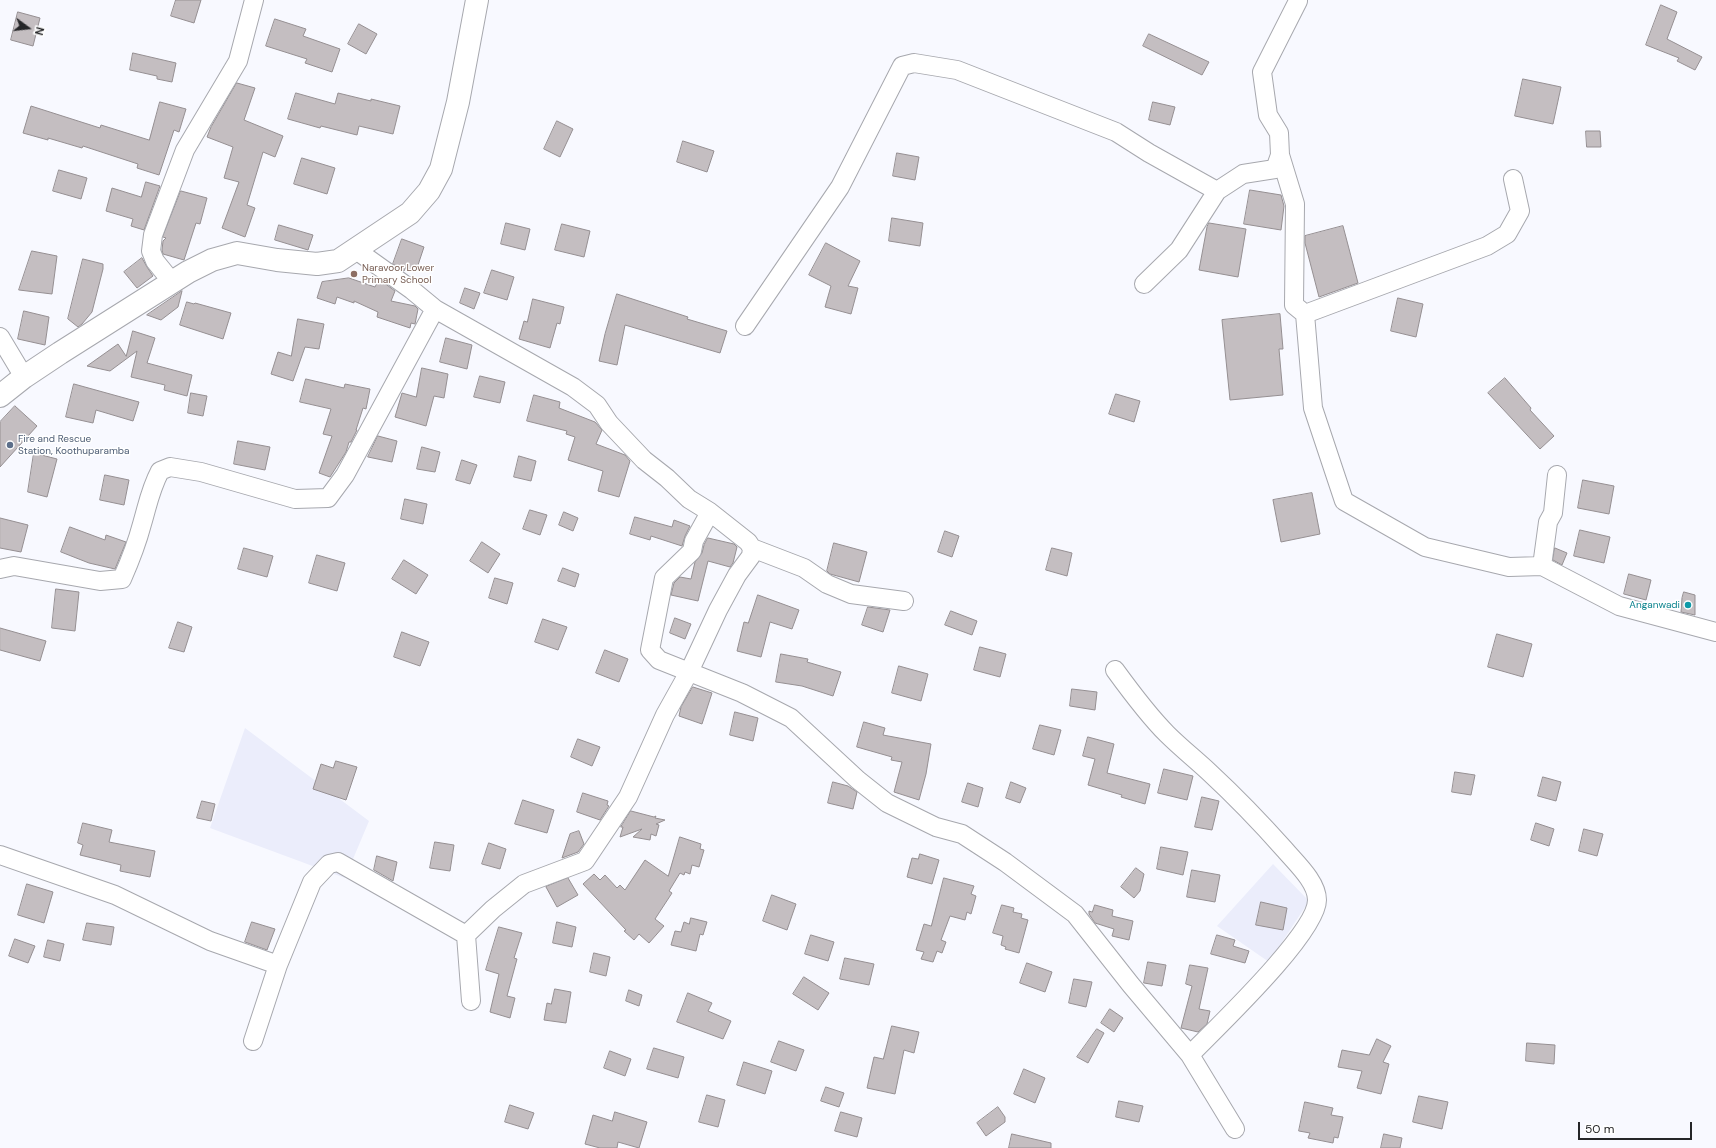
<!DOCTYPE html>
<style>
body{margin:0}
#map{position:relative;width:1716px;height:1148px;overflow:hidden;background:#f8f9ff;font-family:"DM Sans",sans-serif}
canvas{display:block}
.north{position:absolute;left:8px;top:8px;width:40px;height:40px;-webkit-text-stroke:3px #fff;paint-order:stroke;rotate:105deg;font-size:11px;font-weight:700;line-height:16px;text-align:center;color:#252628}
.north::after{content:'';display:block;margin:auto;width:14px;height:18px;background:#252628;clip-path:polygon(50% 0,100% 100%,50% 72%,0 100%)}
.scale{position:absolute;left:1578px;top:1122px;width:114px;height:18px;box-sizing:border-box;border:2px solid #252628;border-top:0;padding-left:5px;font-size:12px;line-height:14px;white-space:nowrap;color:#252628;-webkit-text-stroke:3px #fff;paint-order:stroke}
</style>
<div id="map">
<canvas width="1716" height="1148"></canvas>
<div class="north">N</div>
<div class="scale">50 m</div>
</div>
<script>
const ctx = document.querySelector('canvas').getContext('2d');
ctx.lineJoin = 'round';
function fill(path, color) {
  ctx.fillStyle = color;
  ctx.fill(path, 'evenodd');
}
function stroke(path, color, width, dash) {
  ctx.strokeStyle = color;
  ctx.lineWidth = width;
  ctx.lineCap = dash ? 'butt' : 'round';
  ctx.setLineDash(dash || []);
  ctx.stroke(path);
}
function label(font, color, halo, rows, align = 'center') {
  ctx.font = font + ' "DM Sans",sans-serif';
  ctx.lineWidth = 3;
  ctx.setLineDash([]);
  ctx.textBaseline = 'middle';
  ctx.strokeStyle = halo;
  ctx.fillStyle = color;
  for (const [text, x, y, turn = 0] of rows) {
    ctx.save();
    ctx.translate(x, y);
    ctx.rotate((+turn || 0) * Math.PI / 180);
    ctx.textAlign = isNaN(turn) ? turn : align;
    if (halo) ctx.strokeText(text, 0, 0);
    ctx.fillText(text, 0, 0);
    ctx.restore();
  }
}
fill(new Path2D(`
 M 245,728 L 369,821 L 345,878 L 210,828 Z
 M 1273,864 L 1309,901 L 1269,962 L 1217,926 Z`), '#ebedfb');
const building = new Path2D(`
 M 176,0 L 201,0 L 194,23 L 171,16 Z
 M 1661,5 L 1677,12 L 1667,39 L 1702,57 L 1695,70 L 1677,61 L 1679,58 L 1646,45 Z
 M 18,12 L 40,18 L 33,46 L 11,40 Z
 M 275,19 L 306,29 L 303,36 L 340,49 L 332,72 L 305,63 L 307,59 L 266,46 Z
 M 359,24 L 377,34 L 366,54 L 348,44 Z
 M 1149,34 L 1209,62 L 1202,75 L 1143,46 Z
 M 133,53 L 176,63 L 172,82 L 157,79 L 157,76 L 130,70 Z
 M 1523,79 L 1561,87 L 1553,124 L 1515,116 Z
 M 237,83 L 255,88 L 244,120 L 283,136 L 275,157 L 263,152 L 247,205 L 255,208 L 245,237 L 222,228 L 239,182 L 224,178 L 233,147 L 207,137 L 211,127 Z
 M 296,93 L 335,104 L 338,93 L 371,101 L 371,99 L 400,106 L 393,134 L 359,126 L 357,135 L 321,126 L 320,128 L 288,119 Z
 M 160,102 L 186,109 L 179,132 L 174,130 L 159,175 L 137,168 L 138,164 L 83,146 L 82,148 L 48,138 L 48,140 L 23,133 L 31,106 L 100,128 L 101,125 L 149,140 Z
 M 1153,102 L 1175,107 L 1170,125 L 1149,120 Z
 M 557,121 L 573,129 L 560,157 L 544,149 Z
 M 1586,131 L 1600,131 L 1601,147 L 1587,147 Z
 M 683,141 L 714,151 L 707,172 L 677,162 Z
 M 897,153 L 919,157 L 915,180 L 893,176 Z
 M 302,158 L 335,168 L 327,194 L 294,184 Z
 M 59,170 L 87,178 L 81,199 L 53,191 Z
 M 146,182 L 160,186 L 144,230 L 131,226 L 133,219 L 106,211 L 112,188 L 141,197 Z
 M 1250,190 L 1281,195 L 1284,206 L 1281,230 L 1244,224 Z
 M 181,191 L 207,198 L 200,224 L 196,223 L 184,260 L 163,254 L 162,250 L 163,241 L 166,238 L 163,237 Z
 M 892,218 L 923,223 L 920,246 L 889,241 Z
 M 506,223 L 530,229 L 525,250 L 501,244 Z
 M 1209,223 L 1246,229 L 1238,277 L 1199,270 L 1207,227 Z
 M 562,224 L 590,231 L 584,257 L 555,250 Z
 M 279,225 L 313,235 L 308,250 L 275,240 Z
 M 1343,226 L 1358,283 L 1319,297 L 1305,243 L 1305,236 Z
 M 402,239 L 424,247 L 416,271 L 406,267 L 404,271 L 393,264 Z
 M 826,243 L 860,261 L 848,286 L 858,288 L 851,314 L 825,307 L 831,286 L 809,275 Z
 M 32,251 L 57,256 L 52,294 L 19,290 Z
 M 142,258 L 147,267 L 153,276 L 137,288 L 124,272 Z
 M 83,259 L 103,264 L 103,269 L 92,312 L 82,324 L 78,327 L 68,319 Z
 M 492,270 L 514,277 L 507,300 L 484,293 Z
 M 349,278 L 375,287 L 379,279 L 395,291 L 391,301 L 415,306 L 418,309 L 415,324 L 411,323 L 410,328 L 377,317 L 378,312 L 354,301 L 354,303 L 337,297 L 335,304 L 317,298 L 322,282 Z
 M 465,288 L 480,293 L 474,309 L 460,303 Z
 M 182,291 L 178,307 L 161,320 L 147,315 Z
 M 617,294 L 688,317 L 687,319 L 727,331 L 720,353 L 625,325 L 617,365 L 599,361 L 605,334 Z
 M 1398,298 L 1423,304 L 1416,337 L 1391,331 Z
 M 533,299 L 564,307 L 560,324 L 557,323 L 550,348 L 519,339 L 524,321 L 527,322 Z
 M 187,302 L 194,304 L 195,303 L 231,313 L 223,339 L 180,325 Z
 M 24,311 L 49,317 L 45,345 L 18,339 Z
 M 1280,314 L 1283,349 L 1279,349 L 1283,395 L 1230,400 L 1222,320 Z
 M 298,319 L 324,324 L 319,349 L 305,347 L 293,381 L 271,374 L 278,352 L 291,356 Z
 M 133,331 L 155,338 L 147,363 L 192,375 L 187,396 L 164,390 L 165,385 L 131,377 L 137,351 L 110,371 L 87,366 L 118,344 L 126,356 Z
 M 446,338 L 472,345 L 467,369 L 440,362 Z
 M 422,368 L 448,374 L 444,398 L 434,396 L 426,426 L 395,417 L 402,393 L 416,397 Z
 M 480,376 L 505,382 L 500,403 L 474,397 Z
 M 1505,378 L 1531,408 L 1530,410 L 1554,436 L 1540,449 L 1488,393 Z
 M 306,379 L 344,388 L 345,384 L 370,389 L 366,409 L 363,408 L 356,430 L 357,430 L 351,442 L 349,442 L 346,452 L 330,477 L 319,473 L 332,436 L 323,434 L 331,409 L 300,402 Z
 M 74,384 L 139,402 L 133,421 L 96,410 L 93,423 L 66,417 Z
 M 191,393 L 207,396 L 203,416 L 188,413 Z
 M 1116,394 L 1140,401 L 1134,422 L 1109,414 Z
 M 534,395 L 560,402 L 559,408 L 595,422 L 602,430 L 596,444 L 625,455 L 630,461 L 619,497 L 598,491 L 603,471 L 568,460 L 575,437 L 566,434 L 567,431 L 527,421 Z
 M 15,406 L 37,426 L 0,467 L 0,422 Z
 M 378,436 L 397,441 L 392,462 L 368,457 Z
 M 238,441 L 270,447 L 265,470 L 234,464 Z
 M 422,447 L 440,452 L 435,472 L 417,469 Z
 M 34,453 L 57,459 L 47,497 L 28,492 Z
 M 519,456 L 536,461 L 531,481 L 514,477 Z
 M 462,460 L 477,465 L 470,484 L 456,480 Z
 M 105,475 L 129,480 L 124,505 L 100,500 Z
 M 1583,480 L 1614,486 L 1609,514 L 1578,508 Z
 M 1312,493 L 1320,534 L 1281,542 L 1273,500 Z
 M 405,499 L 427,504 L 423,524 L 401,519 Z
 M 530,510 L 547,515 L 540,535 L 523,529 Z
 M 564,512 L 578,518 L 573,531 L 559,525 Z
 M 635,517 L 672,527 L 674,520 L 690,526 L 685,536 L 682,546 L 651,536 L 650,540 L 630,534 Z
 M 0,518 L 28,525 L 21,552 L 0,548 Z
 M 70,527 L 105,540 L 106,535 L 126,542 L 115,569 L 89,563 L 61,552 Z
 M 1580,530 L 1610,537 L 1604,563 L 1574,556 Z
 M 945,531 L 959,536 L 952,557 L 938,552 Z
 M 708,538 L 734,544 L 737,547 L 733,563 L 730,567 L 708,561 L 698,601 L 671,595 L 674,583 L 680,577 L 691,579 L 695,562 L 702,553 L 704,545 Z
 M 482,542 L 500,554 L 488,573 L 470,561 Z
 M 834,543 L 867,552 L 859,582 L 830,574 L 827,571 Z
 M 244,548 L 273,556 L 267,577 L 238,569 Z
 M 1052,548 L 1072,553 L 1067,576 L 1046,570 Z
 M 1555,548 L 1567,553 L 1562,565 L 1553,560 Z
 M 317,555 L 345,563 L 337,591 L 309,583 Z
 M 404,560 L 428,575 L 416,594 L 392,579 Z
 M 563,568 L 579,574 L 575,587 L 558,581 Z
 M 1629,574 L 1651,580 L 1646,600 L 1624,594 Z
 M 495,578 L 513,583 L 507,604 L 489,598 Z
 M 56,589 L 79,592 L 75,631 L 52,628 Z
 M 1684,592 L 1695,595 L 1695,615 L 1681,612 L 1682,598 Z
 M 758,595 L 799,610 L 792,629 L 770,622 L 761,657 L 737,651 L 744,622 L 748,623 Z
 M 868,607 L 890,610 L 883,632 L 862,625 Z
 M 951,611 L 977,621 L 972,635 L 945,625 Z
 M 675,618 L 691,624 L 685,639 L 670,633 Z
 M 543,619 L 567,627 L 558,650 L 535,642 Z
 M 178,622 L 192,627 L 184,652 L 169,648 Z
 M 0,628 L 46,641 L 40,661 L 0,650 Z
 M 402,632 L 429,642 L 420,666 L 394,657 Z
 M 1497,634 L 1532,644 L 1523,677 L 1488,667 Z
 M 980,647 L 1006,654 L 1000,677 L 974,670 Z
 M 605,650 L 628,659 L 619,682 L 596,673 Z
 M 781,654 L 808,659 L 807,662 L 841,672 L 833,696 L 802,686 L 776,682 Z
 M 899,666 L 928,674 L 921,701 L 892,693 Z
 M 693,687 L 712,693 L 702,724 L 679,716 L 681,707 Z
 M 1072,689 L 1097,692 L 1095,710 L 1070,706 Z
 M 735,712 L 758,718 L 753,741 L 730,735 Z
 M 864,722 L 885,728 L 883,735 L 931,744 L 926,774 L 919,800 L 894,792 L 902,762 L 891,760 L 892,757 L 857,747 Z
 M 1040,725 L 1061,730 L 1054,755 L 1033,749 Z
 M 1088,737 L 1114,744 L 1107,773 L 1150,784 L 1145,804 L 1121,797 L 1122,795 L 1088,785 L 1095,759 L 1083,756 Z
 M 578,739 L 600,747 L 592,766 L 571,757 Z
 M 336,761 L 357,767 L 346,800 L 313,789 L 321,764 L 333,768 Z
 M 1164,769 L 1193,776 L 1187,800 L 1158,793 Z
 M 1455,772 L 1475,775 L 1471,795 L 1452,792 Z
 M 1543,777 L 1561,782 L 1556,801 L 1538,796 Z
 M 833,782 L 848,786 L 857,792 L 853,809 L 828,803 Z
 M 1011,782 L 1026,788 L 1020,803 L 1006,798 Z
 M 968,783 L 983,788 L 978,807 L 962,802 Z
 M 583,793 L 608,801 L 607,805 L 609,806 L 600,820 L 577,812 Z
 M 1202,797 L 1219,801 L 1212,830 L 1195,827 Z
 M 523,800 L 554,810 L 547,833 L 515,824 Z
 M 202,801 L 215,804 L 211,821 L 197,818 Z
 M 631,811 L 654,817 L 656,816 L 655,818 L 665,820 L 656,824 L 659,825 L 656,836 L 651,834 L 650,840 L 633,837 L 642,829 L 620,837 L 623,827 L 621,827 Z
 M 83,823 L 112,830 L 109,842 L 155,851 L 150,877 L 120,871 L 121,865 L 80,855 L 83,845 L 78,843 Z
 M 1536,823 L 1554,829 L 1549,846 L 1531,840 Z
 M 1584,829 L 1603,834 L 1597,856 L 1579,851 Z
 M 579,831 L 584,844 L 578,852 L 562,858 L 570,834 Z
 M 680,837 L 701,844 L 700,849 L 704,850 L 699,867 L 692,865 L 690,874 L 685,872 L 684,875 L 680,873 L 669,891 L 672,893 L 655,919 L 664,926 L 649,943 L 639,934 L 634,940 L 624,931 L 626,930 L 583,884 L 594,874 L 600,880 L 605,875 L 617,888 L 620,885 L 625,890 L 645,860 L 668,876 Z
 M 435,842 L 454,845 L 450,871 L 430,868 Z
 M 489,843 L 506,849 L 500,869 L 482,864 Z
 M 1161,847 L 1188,852 L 1183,875 L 1157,869 Z
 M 920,854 L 939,860 L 932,884 L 907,877 L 912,858 L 918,859 Z
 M 377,856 L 397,862 L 393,881 L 374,870 Z
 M 1136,868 L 1144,874 L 1140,891 L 1134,898 L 1121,887 Z
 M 1192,870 L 1220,875 L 1215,902 L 1187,897 Z
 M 568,878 L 578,895 L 557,907 L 546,887 Z
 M 944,878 L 974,886 L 971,894 L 976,896 L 971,914 L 967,912 L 965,920 L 950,916 L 941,940 L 946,942 L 942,953 L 937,951 L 933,962 L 921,959 L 924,952 L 916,950 L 924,924 L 931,926 Z
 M 27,884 L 53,892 L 44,923 L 18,915 Z
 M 772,895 L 796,904 L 787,930 L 763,921 Z
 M 1261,902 L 1287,908 L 1283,930 L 1256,925 Z
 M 1002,905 L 1014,908 L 1013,912 L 1022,914 L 1021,918 L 1028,920 L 1019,953 L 1005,949 L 1006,947 L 1001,945 L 1003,936 L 993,933 Z
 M 1095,905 L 1113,910 L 1112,916 L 1133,921 L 1129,940 L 1112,936 L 1114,929 L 1095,923 L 1089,914 L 1089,911 L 1092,912 Z
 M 691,918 L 707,922 L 703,935 L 700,934 L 696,951 L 671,945 L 675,931 L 681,932 L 684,922 L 689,924 Z
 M 252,922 L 275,929 L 267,950 L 245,942 Z
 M 557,922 L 576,927 L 572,947 L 553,943 Z
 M 87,923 L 114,927 L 111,945 L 83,940 Z
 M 499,927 L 522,933 L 514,958 L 517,959 L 507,996 L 515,998 L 510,1018 L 490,1012 L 499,974 L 486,970 Z
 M 811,935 L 834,942 L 828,961 L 805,954 Z
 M 1217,935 L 1235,940 L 1233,946 L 1249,951 L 1245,963 L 1211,954 Z
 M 15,939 L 35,946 L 28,963 L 9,956 Z
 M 48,940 L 64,944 L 60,961 L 44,957 Z
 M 594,953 L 610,957 L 606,976 L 590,972 Z
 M 845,958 L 874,964 L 869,985 L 840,979 Z
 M 1148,962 L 1166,965 L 1162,986 L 1144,983 Z
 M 1027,963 L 1052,972 L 1045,992 L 1020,983 Z
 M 1190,965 L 1208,968 L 1199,1009 L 1210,1011 L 1207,1024 L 1198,1032 L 1181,1028 L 1192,986 L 1186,984 Z
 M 804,977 L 829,993 L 818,1010 L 793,994 Z
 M 1074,979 L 1092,982 L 1086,1007 L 1069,1003 Z
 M 555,989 L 571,992 L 566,1023 L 544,1020 L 547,1003 L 551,1004 Z
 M 629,990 L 642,995 L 639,1006 L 626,1001 Z
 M 688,993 L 712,1003 L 708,1011 L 731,1021 L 723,1039 L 677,1022 Z
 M 1110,1009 L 1123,1018 L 1114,1032 L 1101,1023 Z
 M 892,1026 L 919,1032 L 914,1053 L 904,1050 L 895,1094 L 867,1088 L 874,1057 L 883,1059 Z
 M 1097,1029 L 1104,1033 L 1088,1063 L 1077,1057 Z
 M 1377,1039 L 1391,1046 L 1383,1062 L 1389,1064 L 1381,1094 L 1357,1088 L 1362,1071 L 1338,1067 L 1342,1050 L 1369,1055 Z
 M 779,1041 L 804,1050 L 796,1071 L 771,1062 Z
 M 1527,1043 L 1555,1045 L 1554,1064 L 1526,1061 Z
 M 654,1048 L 684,1057 L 678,1078 L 647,1069 Z
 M 610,1051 L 631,1059 L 625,1076 L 604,1068 Z
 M 744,1062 L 772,1071 L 765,1094 L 737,1085 Z
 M 1024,1069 L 1045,1078 L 1035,1103 L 1014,1094 Z
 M 826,1087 L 844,1093 L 839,1107 L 821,1101 Z
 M 707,1095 L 725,1100 L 718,1127 L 699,1122 Z
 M 1419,1096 L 1448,1102 L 1442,1129 L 1413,1122 Z
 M 1119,1101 L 1143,1106 L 1139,1122 L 1116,1117 Z
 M 1305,1102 L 1333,1108 L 1331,1115 L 1343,1117 L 1338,1138 L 1334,1137 L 1333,1143 L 1308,1138 L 1310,1133 L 1299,1131 Z
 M 510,1105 L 534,1113 L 528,1129 L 505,1122 Z
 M 998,1107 L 1005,1117 L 1005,1122 L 986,1136 L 977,1123 Z
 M 615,1112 L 647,1122 L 639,1148 L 618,1142 L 617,1148 L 600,1148 L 585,1144 L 593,1115 L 612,1121 Z
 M 841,1112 L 862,1118 L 857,1137 L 835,1131 Z
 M 1012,1134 L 1051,1143 L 1051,1148 L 1009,1148 Z
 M 1384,1134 L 1402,1138 L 1400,1148 L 1381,1148 Z`);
fill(building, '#c4bec1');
stroke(building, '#958f92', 1);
const minor = new Path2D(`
 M 1280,155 L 1279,133 L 1268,115 L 1262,72 L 1298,1
 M 356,250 L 412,290 L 435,309 L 573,387 L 597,405 L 609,423 L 644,460 L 667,478 L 689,499 L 710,512 L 694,541 L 692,551 L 664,578 L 650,650 L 659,660 L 742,693 L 791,718 L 858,780 L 887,803 L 936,827 L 962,834 L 1005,862 L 1075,914 L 1131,985 L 1190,1055 L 1235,1129
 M 172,282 L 155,261 L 151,251 L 153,235 L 185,150 L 238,61 L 254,0
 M 1144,284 L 1179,250 L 1217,191 L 1243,174 L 1275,169 L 1280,155 L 1295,204 L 1294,305 L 1305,314 L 1313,408 L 1344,501 L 1425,547 L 1509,567 L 1542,566 L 1619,606 L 1716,632
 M 1305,314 L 1487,246 L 1507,234 L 1520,211 L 1513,179
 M 745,326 L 840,187 L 902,66 L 914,63 L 957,70 L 1116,132 L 1149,153 L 1217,191
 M 0,337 L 24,377
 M 752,548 L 804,568 L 827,584 L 851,594 L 904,601
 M 1542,566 L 1548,522 L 1553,513 L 1557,475
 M 0,569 L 14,566 L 100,581 L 122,579 C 130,561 137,543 142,524 C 148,504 150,490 160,471 L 170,467 L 201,472 L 295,499 L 328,498 L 345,475 L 435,309
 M 1115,670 C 1131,692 1148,715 1167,734 C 1180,747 1195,759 1209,772 C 1236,797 1261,823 1285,850 C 1296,863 1317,882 1317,900 C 1317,933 1215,1029 1190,1055
 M 0,855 L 115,895 L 210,941 L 278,965
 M 466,935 L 493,909 L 524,884 L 585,861 L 628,797 L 665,715 L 689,672 L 718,610 L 737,575 L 751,556 L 752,548 L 748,542 L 710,512
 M 466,935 L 471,1001
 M 253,1041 L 278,965 L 312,882 L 329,864 L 338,862 L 466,935`);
const secondary = new Path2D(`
 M 0,396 L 24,377 L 60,353 L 188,272 L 212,260 L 237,253 L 277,260 L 317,264 L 338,261 L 410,213 L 429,191 L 441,169 L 458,102 L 477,0`);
stroke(minor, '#a7a8ae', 20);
stroke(secondary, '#a7a8ae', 24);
stroke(minor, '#fff', 18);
stroke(secondary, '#fff', 22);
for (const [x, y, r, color] of [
 [354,274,4,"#8d6e63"],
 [10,445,4,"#5c6f8a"],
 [1688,605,4,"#0f9aa8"]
]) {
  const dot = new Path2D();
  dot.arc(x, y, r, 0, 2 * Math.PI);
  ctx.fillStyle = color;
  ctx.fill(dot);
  stroke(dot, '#fff', 1.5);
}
label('10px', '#785e54', '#fff', [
 ["Naravoor Lower",362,268],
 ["Primary School",362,280]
], 'left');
label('10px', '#4e5e75', '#fff', [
 ["Fire and Rescue",18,439],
 ["Station, Koothuparamba",18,451]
], 'left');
label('10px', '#0d838f', '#fff', [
 ["Anganwadi",1680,605]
], 'right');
</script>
